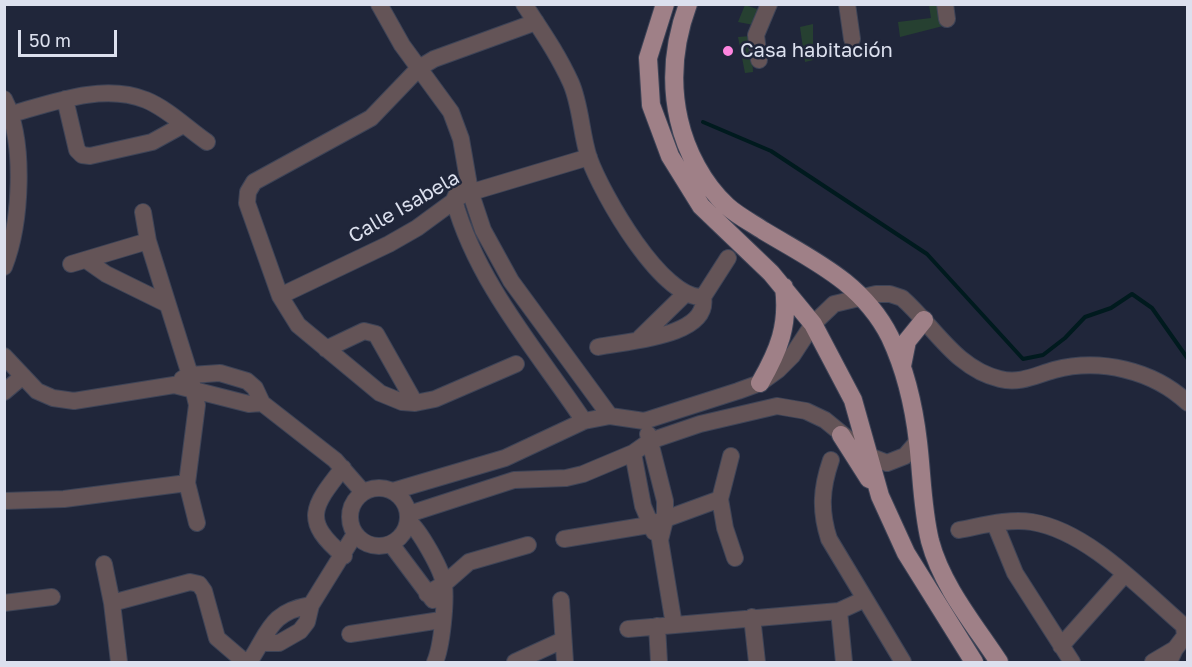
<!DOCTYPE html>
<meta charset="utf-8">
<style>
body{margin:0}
#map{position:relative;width:1192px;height:667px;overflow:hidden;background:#20263a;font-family:"Golos Text",sans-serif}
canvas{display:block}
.frame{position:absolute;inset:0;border:6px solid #dce0ee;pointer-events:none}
.scale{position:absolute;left:18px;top:30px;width:99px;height:27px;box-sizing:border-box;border:3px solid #dce0ee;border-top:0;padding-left:8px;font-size:18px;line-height:21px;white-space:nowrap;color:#dce0ee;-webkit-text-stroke:4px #20263a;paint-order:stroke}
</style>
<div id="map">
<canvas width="1192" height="667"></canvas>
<div class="frame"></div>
<div class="scale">50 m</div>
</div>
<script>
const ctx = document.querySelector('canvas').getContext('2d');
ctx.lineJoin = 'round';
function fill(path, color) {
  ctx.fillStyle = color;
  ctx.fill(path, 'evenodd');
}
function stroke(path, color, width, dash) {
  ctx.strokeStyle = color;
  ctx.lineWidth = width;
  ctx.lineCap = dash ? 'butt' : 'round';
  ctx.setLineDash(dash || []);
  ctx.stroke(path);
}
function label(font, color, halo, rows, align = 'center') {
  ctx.font = font + ' "Golos Text",sans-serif';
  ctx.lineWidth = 5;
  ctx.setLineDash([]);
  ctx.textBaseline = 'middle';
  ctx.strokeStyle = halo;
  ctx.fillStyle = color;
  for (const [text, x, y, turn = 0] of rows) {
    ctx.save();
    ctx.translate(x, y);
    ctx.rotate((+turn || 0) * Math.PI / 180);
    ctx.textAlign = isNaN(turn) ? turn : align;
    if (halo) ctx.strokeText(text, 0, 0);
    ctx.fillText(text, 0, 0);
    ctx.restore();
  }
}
fill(new Path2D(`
 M 745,5 L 760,10 L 754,25 L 738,22 Z
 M 929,5 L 939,5 L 943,26 L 900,37 L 898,22 L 931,18 Z
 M 813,24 L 813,60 L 805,62 L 800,27 Z
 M 751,36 L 753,72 L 745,73 L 738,37 Z`), '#264031');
stroke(new Path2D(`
 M 703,122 L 771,151 L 927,254 L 1023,359 L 1043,355 L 1065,338 L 1085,317 L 1111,308 L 1132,294 L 1152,308 L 1188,359`), '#001a1e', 4);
const minor = new Path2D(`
 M 379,4 L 402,45 L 451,112 L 461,139 L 470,191 L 483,230 L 511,281 L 610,416
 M 524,4 C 541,30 558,54 571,83 C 581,106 581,134 589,158 C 602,194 662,300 703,297
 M 847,4 L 852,39
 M 945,4 L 947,19
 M 759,60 L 756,35 L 769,4
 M 4,99 C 26,141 21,224 4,267
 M 65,99 L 77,150 L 82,155 L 90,156 L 152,142 L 183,125
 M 12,114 C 54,102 104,83 146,100 C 168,109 188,129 207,142
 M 458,191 L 454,200 C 477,283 537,351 584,421
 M 143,212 L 148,241 L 190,375 L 197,405 L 187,483 L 197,523
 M 86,260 L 106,274 L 167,304
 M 71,264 L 148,241
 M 280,296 L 389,244 L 417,228 L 462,195 L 589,157
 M 640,338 L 685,294
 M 598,347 C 626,341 710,337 703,297 L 728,258
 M 326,349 L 364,331 L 376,334 L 415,403
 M 4,356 L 37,391 L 53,398 L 74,401 L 174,385 L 249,404 L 262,403
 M 516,364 L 435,399 L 415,403 L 402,402 L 380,393 L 298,325 L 280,296 L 247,203 L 248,192 L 254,182 L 371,118 L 419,68 L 434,59 L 536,22
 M 182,379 L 190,375 L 220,373 L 247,381 L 255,388 L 262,403 L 335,460 L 363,492
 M 4,392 L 23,376
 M 648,434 L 665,501 L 665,520 L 660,540 L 674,625
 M 633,453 L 643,506 L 654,532
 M 731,456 L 720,499 L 725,528 L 735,558
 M 831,460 C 821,489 820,511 829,539 L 903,662
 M 343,468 C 312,507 302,521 344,556
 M350 517a29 29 0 1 1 58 0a29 29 0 1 1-58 0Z
 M 393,491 L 505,458 L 584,421 L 610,416 L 644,421 L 738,391 L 760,383 L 778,370 L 792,356 L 813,324 L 834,304 L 876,294 L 890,294 L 902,298 C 934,326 956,369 1000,379 C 1020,384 1036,375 1054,370 C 1100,358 1153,370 1188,403
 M 4,501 L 64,499 L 187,483
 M 409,514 L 514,480 L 566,478 L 583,474 L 633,453 L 650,441 L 700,424 L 777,406 L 806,411 L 825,420 L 869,456 L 887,463 L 905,456 L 918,441
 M 408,521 C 419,529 443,571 444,585 C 446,602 442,646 435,662
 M 995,524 L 1015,573 L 1072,662
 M 959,530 C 981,526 1009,518 1032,522 C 1088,531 1142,590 1184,626 L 1185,636 L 1175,649 L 1169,662
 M 564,539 L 649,525 L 720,499
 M 391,544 L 433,600
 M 104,564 L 112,603 L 119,662
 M 427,594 L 444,584 L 469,562 L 528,545
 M 561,600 L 565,662
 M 4,603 L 52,597
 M 112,603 L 190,582 L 199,584 L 204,591 L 217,638 L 245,662
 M 839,611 L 844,662
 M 752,617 L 757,662
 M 657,626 L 659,662
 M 628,629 L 839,611 L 865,599
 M 350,634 L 441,620
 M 262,643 L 279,643 L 300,631 L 307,622 L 311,605 L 355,534
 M 1061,646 L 1125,574
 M 249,662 C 269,633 269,612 311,605
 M 515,662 L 563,640
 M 1153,662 L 1175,649`);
const major = new Path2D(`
 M 665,4 L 648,58 L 651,105 L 670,156 L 701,206 L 771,273 L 813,324 L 853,400 L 880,496 L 906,553 L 974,662
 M 688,4 C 674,42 670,81 679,120 C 686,151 703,184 727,206 C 738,216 752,223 764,231 C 814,261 863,283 890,337 C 905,369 914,407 918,442 C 922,475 922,508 930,541 C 942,586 974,624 999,662
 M 902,366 L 907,341 L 924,320
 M 760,383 C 779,350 789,325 784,287
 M 841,435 L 869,479`);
stroke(minor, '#3e4457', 18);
stroke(major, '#3e4457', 20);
stroke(minor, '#645457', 16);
stroke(major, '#9f8087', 18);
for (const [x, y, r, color] of [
 [728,51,6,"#fe85df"]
]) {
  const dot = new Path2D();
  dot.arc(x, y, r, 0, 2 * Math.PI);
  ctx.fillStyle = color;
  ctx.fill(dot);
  stroke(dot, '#20263a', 2);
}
label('20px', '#dce0ee', '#20263a', [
 ["Casa habitación",740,51]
], 'left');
label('20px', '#dce0ee', '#20263a', [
 ["Calle Isabela",404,207,-30]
]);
</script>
